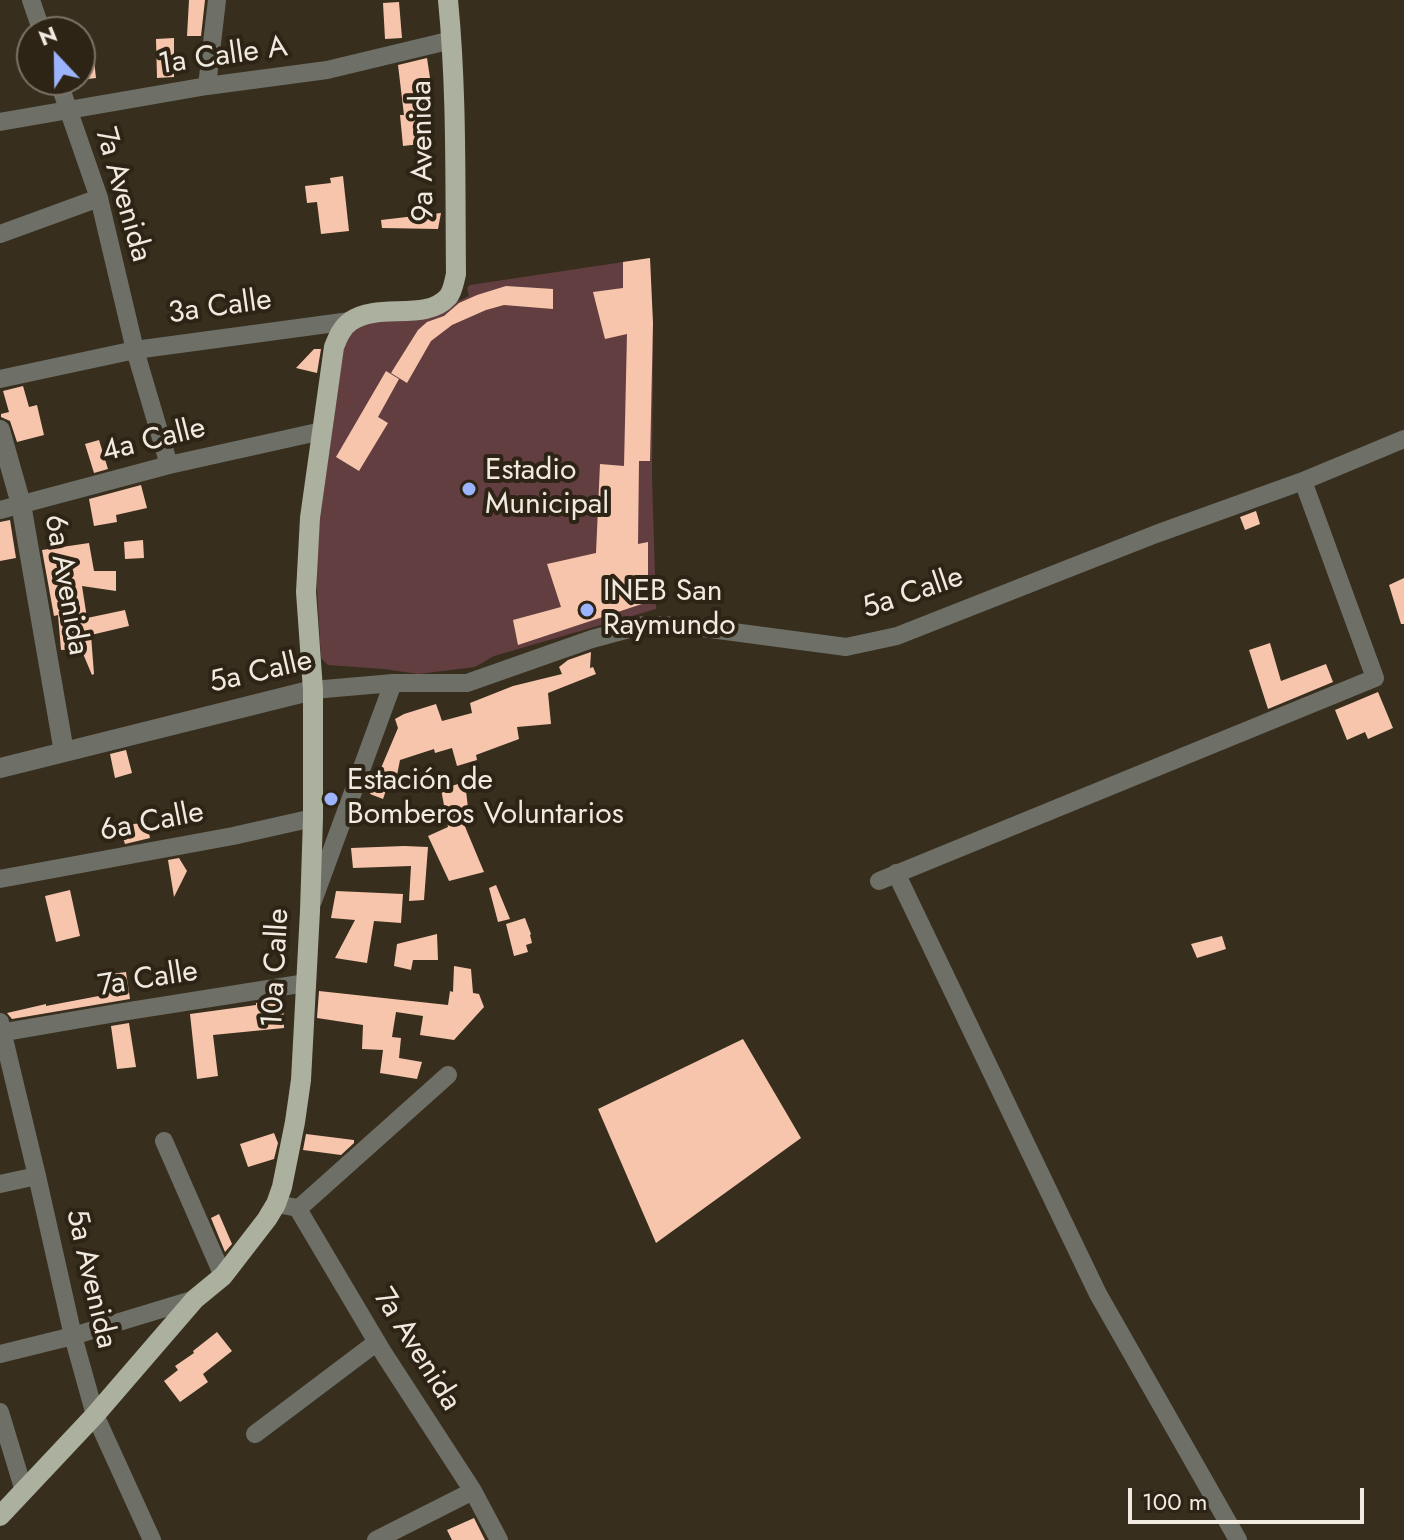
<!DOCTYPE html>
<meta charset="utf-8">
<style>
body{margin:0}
#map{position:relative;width:1404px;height:1540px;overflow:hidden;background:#372e1e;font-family:Jost,sans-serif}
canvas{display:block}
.north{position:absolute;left:16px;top:16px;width:80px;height:80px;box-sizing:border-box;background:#2d2415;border:2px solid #7b7366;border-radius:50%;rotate:338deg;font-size:22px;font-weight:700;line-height:32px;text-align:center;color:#f0eae0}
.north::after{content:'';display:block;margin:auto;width:28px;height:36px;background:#9cb4fd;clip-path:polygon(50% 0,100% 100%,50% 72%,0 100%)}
.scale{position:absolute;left:1128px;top:1488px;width:236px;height:36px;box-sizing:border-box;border:4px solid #f0eae0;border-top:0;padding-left:10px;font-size:24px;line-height:28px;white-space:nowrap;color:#f0eae0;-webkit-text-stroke:6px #2d2415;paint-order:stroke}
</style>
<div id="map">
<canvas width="1404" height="1540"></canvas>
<div class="north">N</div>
<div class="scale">100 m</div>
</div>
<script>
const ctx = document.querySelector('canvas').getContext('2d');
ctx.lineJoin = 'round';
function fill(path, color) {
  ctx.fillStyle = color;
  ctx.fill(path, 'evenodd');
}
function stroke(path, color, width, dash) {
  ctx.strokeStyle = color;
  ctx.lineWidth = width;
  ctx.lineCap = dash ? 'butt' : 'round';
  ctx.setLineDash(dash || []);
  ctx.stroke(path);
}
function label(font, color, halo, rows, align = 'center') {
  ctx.font = font + ' Jost,sans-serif';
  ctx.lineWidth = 8;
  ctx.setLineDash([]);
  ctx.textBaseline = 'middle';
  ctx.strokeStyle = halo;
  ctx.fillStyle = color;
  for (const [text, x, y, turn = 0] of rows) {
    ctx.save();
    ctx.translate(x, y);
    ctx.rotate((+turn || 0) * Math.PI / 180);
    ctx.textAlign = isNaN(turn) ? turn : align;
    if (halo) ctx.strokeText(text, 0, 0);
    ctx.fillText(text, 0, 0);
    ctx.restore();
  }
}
fill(new Path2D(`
 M 650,258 L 653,351 L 652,478 L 656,609 L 494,656 L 475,667 L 418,674 L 384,669 L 328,665 L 321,658 L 315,555 L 345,337 L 355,325 L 431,314 L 469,296 L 467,288 L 470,285 Z`), '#633e41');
fill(new Path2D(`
 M 189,0 L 205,0 L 201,36 L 187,36 Z
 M 399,2 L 402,38 L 385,39 L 383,3 Z
 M 174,38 L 174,77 L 157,78 L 156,39 Z
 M 427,58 L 433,98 L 425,99 L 429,143 L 403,146 L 400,115 L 404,115 L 398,65 Z
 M 94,60 L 96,78 L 80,80 L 80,62 Z
 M 343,176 L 349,231 L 321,234 L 317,202 L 307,203 L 305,186 L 331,183 L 330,178 Z
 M 441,213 L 438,229 L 382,228 L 381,220 Z
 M 650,258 L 653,323 L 650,461 L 639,461 L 638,544 L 648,542 L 648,584 L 652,583 L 654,600 L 518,645 L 513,620 L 561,607 L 547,564 L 596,553 L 600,464 L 624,466 L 627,334 L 605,339 L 593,292 L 623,288 L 623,262 Z
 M 506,286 L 553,289 L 553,309 L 504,305 L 486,310 L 452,325 L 431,341 L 407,383 L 391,373 L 418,330 L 427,322 L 444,316 L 459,303 L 477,295 Z
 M 314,349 L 321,349 L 317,373 L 296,368 Z
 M 386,371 L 399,379 L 378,417 L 388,423 L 359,471 L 336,457 Z
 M 23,386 L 29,407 L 37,405 L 44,435 L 17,442 L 10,421 L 1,417 L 1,414 L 9,412 L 3,391 Z
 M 99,440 L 108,469 L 94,473 L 85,444 Z
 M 141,485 L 147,508 L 116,515 L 117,522 L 94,526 L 89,499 Z
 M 1256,511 L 1260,524 L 1245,530 L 1240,517 Z
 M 10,520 L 16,558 L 0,561 L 0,522 Z
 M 143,540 L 144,558 L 125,559 L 124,542 Z
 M 89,543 L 94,571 L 116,571 L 116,591 L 82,586 L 87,618 L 125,610 L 129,626 L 91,635 L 94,674 L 92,675 L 81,649 L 61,650 L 58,615 L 54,616 L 42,550 Z
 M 1404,578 L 1404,624 L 1401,624 L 1389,585 Z
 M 1270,643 L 1281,681 L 1326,664 L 1333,682 L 1268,709 L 1249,650 Z
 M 591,652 L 590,668 L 593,667 L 596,674 L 548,693 L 551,724 L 517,727 L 519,739 L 476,755 L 477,760 L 457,766 L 452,748 L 435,753 L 434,749 L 400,760 L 397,775 L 392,773 L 383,799 L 370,794 L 398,728 L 395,719 L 404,714 L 436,704 L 442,721 L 472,713 L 470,703 L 513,686 L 562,674 L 559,667 L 568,660 Z
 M 1378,692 L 1393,728 L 1368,739 L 1365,732 L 1347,740 L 1335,710 Z
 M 126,750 L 132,773 L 115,778 L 110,754 Z
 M 465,782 L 469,817 L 461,817 L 484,872 L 449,881 L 428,836 L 448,827 L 441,789 Z
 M 147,823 L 150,838 L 125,844 L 119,825 Z
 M 404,846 L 428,847 L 424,900 L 409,901 L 411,866 L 353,868 L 351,848 Z
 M 179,858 L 187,871 L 174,897 L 168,860 Z
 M 496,885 L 510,919 L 498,922 L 489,888 Z
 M 70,890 L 80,936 L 56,942 L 45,896 Z
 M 336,891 L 403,894 L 401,923 L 374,921 L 367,963 L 335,958 L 355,920 L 331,918 Z
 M 525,918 L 531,934 L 530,935 L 532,943 L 526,945 L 528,952 L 514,956 L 506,924 Z
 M 437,934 L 438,960 L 413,960 L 411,970 L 394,966 L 397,944 Z
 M 1222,936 L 1226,949 L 1197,958 L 1191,944 Z
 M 454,966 L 471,969 L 473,993 L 479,994 L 484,1007 L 454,1040 L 420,1035 L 423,1016 L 396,1012 L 392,1037 L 401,1038 L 399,1058 L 422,1062 L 417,1079 L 380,1073 L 383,1050 L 362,1049 L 363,1025 L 317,1018 L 319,991 L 448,1005 L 450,991 L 453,992 Z
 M 126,972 L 130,999 L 12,1019 L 7,1013 L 46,1004 L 46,1006 L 104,995 L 103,985 L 111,984 L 110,974 Z
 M 283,1001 L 284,1028 L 213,1035 L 218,1076 L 197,1079 L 190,1014 L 256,1005 L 256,1003 L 264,1002 Z
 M 129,1023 L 136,1067 L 117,1069 L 111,1026 Z
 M 743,1039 L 801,1138 L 656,1243 L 598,1109 Z
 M 274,1133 L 278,1143 L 274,1159 L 248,1167 L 240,1144 Z
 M 306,1134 L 354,1140 L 354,1143 L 341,1155 L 303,1150 Z
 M 219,1214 L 232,1244 L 225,1252 L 211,1218 Z
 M 217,1332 L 232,1351 L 203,1374 L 208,1382 L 180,1402 L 164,1381 L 178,1370 L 175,1366 L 194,1353 L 193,1351 Z
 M 474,1518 L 485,1540 L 452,1540 L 447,1530 Z`), '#f7c5ac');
stroke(new Path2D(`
 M 31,0 L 42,32
 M 58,80 L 99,198 L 135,350 L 169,465
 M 207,86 L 217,0
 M 0,122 L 207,86 L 327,70 L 452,40
 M 0,234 L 99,198
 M 0,379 L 135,350 L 350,321
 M 0,510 L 169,465 L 322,431
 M 313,690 L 393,683 L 467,683 L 592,639 L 644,625 L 688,626 L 846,647 L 897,636 L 1156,534 L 1303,481 L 1404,439
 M 896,873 L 1098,1294 L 1238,1540
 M 0,879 L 233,836 L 313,818
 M 879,881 L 1375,678 L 1303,481
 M 313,901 L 393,683
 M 0,1022 L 37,1176 L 73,1336 L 95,1415 L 152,1540
 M 0,1033 L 116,1013 L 306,983
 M 164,1141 L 223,1276
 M 0,1184 L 37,1176
 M 276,1204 L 293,1207 L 298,1209 L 384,1354 L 473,1491 L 499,1540
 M 298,1209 L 448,1075
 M 0,1354 L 73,1336 L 195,1299
 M 0,1412 L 24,1491
 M 255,1434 L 377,1342
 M 376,1540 L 473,1491`), '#6e7067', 18);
stroke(new Path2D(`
 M 0,430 L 21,504 L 64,752
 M 0,768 L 313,690`), '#6e7067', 20);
stroke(new Path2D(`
 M 0,1516 L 95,1415 L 195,1299 L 223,1276 L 267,1219 L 276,1204 L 282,1187 L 295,1122 L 301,1080 L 310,911 L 313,818 L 313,690 L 306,592 L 310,518 L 334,347 C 338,337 342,327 351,321 C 378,302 426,322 448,297 C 453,291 454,282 456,274 C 455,183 457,91 448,0`), '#acb09e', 20);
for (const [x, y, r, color] of [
 [469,489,8,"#9cb4fd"],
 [587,610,8,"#9cb4fd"],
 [331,799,8,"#9cb4fd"]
]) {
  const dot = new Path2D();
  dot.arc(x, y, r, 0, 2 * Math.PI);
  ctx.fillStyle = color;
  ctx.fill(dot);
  stroke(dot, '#2d2415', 3);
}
label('30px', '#f0eae0', '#2d2415', [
 ["1a Calle A",223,57,-8],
 ["9a Avenida",424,151,-91],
 ["7a Avenida",122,195,74],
 ["3a Calle",220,308,-8],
 ["4a Calle",154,441,-14],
 ["6a Avenida",65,585,80],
 ["5a Calle",913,594,-19],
 ["5a Calle",261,673,-13],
 ["6a Calle",152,823,-11],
 ["10a Calle",277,968,-87],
 ["7a Calle",148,980,-9],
 ["5a Avenida",90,1279,77],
 ["7a Avenida",416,1350,58]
]);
label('30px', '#f0eae0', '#2d2415', [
 ["Estadio",485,472],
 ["Municipal",485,506],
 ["INEB San",603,593],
 ["Raymundo",603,627],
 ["Estación de",347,782],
 ["Bomberos Voluntarios",347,816]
], 'left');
</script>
